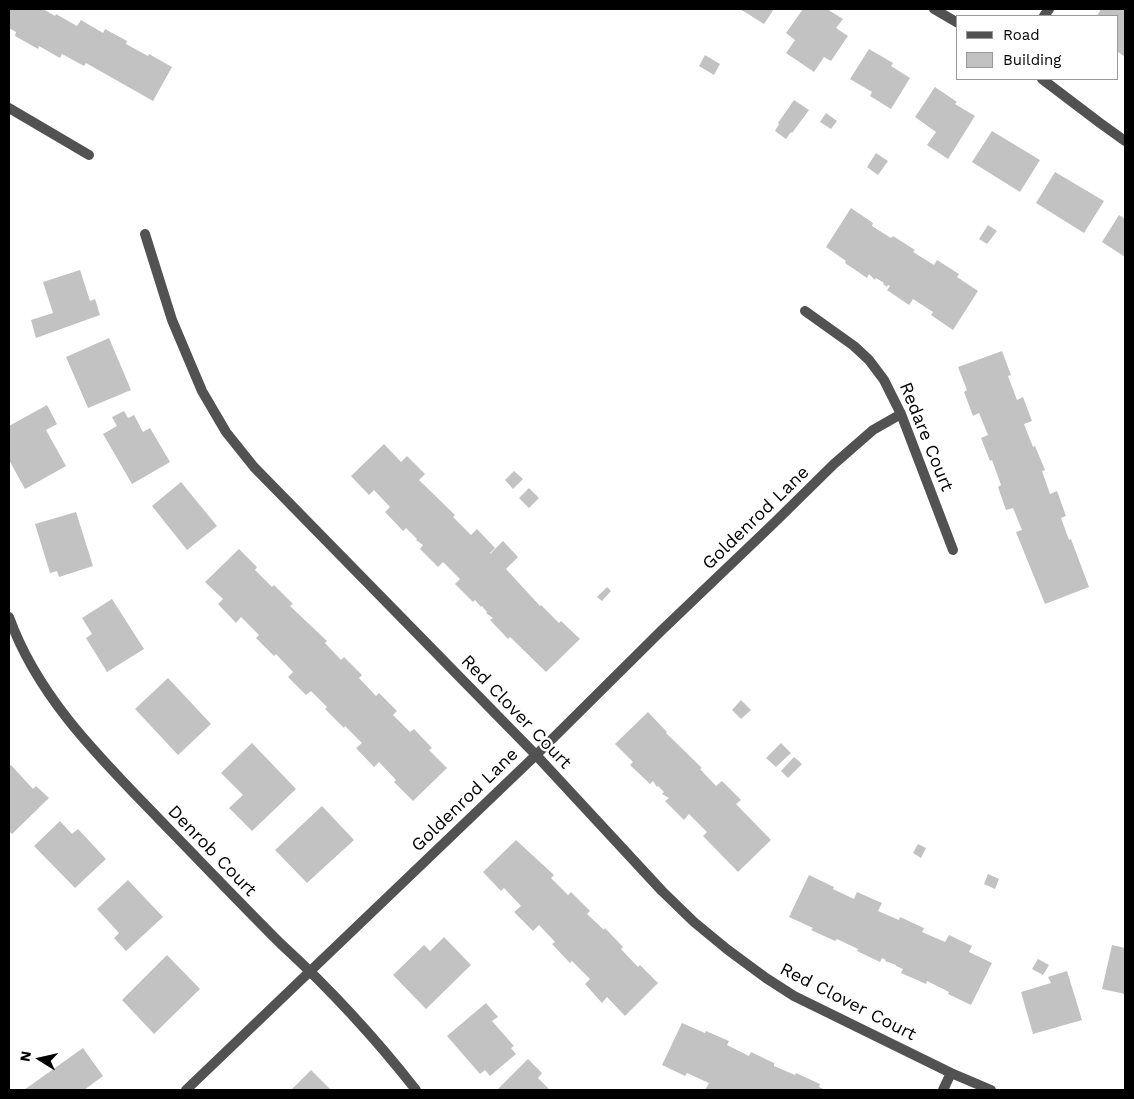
<!DOCTYPE html>
<style>
body{margin:0}
#map{position:relative;width:1134px;height:1099px;overflow:hidden;background:#fff;font-family:"Work Sans",sans-serif}
canvas{display:block}
.frame{position:absolute;inset:0;border:10px solid #000;pointer-events:none}
.legend{position:absolute;left:956px;top:15px;width:162px;height:65px;box-sizing:border-box;background:#fff;border:1px solid #999;margin:0;padding:6px 9px;list-style:none;font-size:15px;color:#000}
.legend li{display:flex;align-items:center;gap:10px;height:25px}
.legend b{width:25px;border:1px solid #999}
.north{position:absolute;left:15px;top:1034px;width:50px;height:50px;-webkit-text-stroke:4px #fff;paint-order:stroke;rotate:280deg;font-size:14px;font-weight:700;line-height:20px;text-align:center;color:#000}
.north::after{content:'';display:block;margin:auto;width:18px;height:22px;background:#000;clip-path:polygon(50% 0,100% 100%,50% 72%,0 100%)}
</style>
<div id="map">
<canvas width="1134" height="1099"></canvas>
<div class="frame"></div>
<ul class="legend">
<li><b style="height:6px;background:#525252"></b>Road</li>
<li><b style="height:14px;background:#c2c2c2"></b>Building</li>
</ul>
<div class="north">N</div>
</div>
<script>
const ctx = document.querySelector('canvas').getContext('2d');
ctx.lineJoin = 'round';
function fill(path, color) {
  ctx.fillStyle = color;
  ctx.fill(path, 'evenodd');
}
function stroke(path, color, width, dash) {
  ctx.strokeStyle = color;
  ctx.lineWidth = width;
  ctx.lineCap = dash ? 'butt' : 'round';
  ctx.setLineDash(dash || []);
  ctx.stroke(path);
}
function label(font, color, halo, rows, align = 'center') {
  ctx.font = font + ' "Work Sans",sans-serif';
  ctx.lineWidth = 4.5;
  ctx.setLineDash([]);
  ctx.textBaseline = 'middle';
  ctx.strokeStyle = halo;
  ctx.fillStyle = color;
  for (const [text, x, y, turn = 0] of rows) {
    ctx.save();
    ctx.translate(x, y);
    ctx.rotate((+turn || 0) * Math.PI / 180);
    ctx.textAlign = isNaN(turn) ? turn : align;
    if (halo) ctx.strokeText(text, 0, 0);
    ctx.fillText(text, 0, 0);
    ctx.restore();
  }
}
fill(new Path2D(`
 M 9,9 L 43,9 L 55,16 L 56,14 L 77,26 L 81,20 L 103,33 L 105,29 L 127,41 L 126,44 L 148,56 L 149,54 L 172,67 L 153,101 L 86,63 L 84,66 L 62,54 L 60,58 L 39,46 L 38,49 L 15,36 L 16,32 L 9,28 Z
 M 740,9 L 774,9 L 764,24 Z
 M 803,9 L 827,9 L 843,19 L 836,28 L 848,36 L 831,61 L 824,57 L 814,72 L 786,53 L 795,40 L 786,33 Z
 M 1101,9 L 1121,9 L 1125,11 L 1125,57 L 1118,52 L 1118,16 L 1097,16 Z
 M 869,49 L 893,63 L 891,66 L 910,78 L 891,109 L 870,96 L 872,92 L 850,79 Z
 M 705,55 L 720,64 L 714,75 L 699,66 Z
 M 935,87 L 957,102 L 955,104 L 975,116 L 948,159 L 927,145 L 936,132 L 915,117 Z
 M 794,100 L 809,110 L 792,133 L 791,132 L 786,139 L 775,131 L 779,124 L 778,123 Z
 M 826,113 L 837,121 L 831,129 L 820,122 Z
 M 992,131 L 1040,160 L 1020,192 L 972,162 Z
 M 876,153 L 888,161 L 878,175 L 867,167 Z
 M 1055,172 L 1104,201 L 1084,233 L 1036,203 Z
 M 851,208 L 873,223 L 872,226 L 891,238 L 893,236 L 915,250 L 913,252 L 934,265 L 937,260 L 959,274 L 957,277 L 978,291 L 953,330 L 931,315 L 933,312 L 913,299 L 909,305 L 887,290 L 890,286 L 888,285 L 887,287 L 883,284 L 884,283 L 876,278 L 875,280 L 869,274 L 867,278 L 845,263 L 846,261 L 826,247 Z
 M 1119,215 L 1125,219 L 1125,257 L 1102,242 Z
 M 988,225 L 997,231 L 987,244 L 979,239 Z
 M 80,270 L 90,301 L 95,299 L 100,315 L 36,338 L 31,320 L 53,313 L 43,282 Z
 M 109,338 L 131,390 L 88,408 L 66,357 Z
 M 1002,351 L 1011,375 L 1008,376 L 1017,400 L 1023,397 L 1032,421 L 1024,424 L 1033,447 L 1035,446 L 1045,470 L 1042,471 L 1050,494 L 1057,491 L 1066,516 L 1061,518 L 1069,540 L 1071,539 L 1089,587 L 1045,604 L 1016,532 L 1022,530 L 1013,508 L 1006,510 L 998,487 L 1001,485 L 992,460 L 990,461 L 981,438 L 988,435 L 979,413 L 973,416 L 964,392 L 967,390 L 958,367 Z
 M 47,405 L 57,424 L 46,430 L 66,466 L 25,489 L 9,460 L 9,448 L 10,447 L 9,445 L 9,426 Z
 M 124,411 L 128,418 L 134,415 L 143,432 L 150,428 L 170,462 L 132,484 L 103,434 L 117,426 L 112,417 Z
 M 384,444 L 401,462 L 407,456 L 425,474 L 419,480 L 455,515 L 453,517 L 471,535 L 477,529 L 495,548 L 490,553 L 490,554 L 503,541 L 518,557 L 506,569 L 540,606 L 541,605 L 559,623 L 561,621 L 580,639 L 546,672 L 510,637 L 508,639 L 490,620 L 493,618 L 486,613 L 487,612 L 482,606 L 481,607 L 475,600 L 473,602 L 455,584 L 460,579 L 443,562 L 438,567 L 420,549 L 423,545 L 416,540 L 417,539 L 406,528 L 403,531 L 385,512 L 390,507 L 374,490 L 369,495 L 351,476 Z
 M 514,471 L 523,479 L 513,489 L 505,480 Z
 M 181,482 L 217,526 L 187,550 L 152,506 Z
 M 529,488 L 539,498 L 529,508 L 519,498 Z
 M 76,512 L 93,566 L 59,577 L 57,571 L 50,573 L 35,524 Z
 M 239,549 L 257,567 L 255,570 L 272,587 L 274,585 L 293,604 L 290,606 L 327,641 L 325,643 L 341,660 L 344,657 L 362,675 L 359,678 L 376,696 L 379,693 L 397,711 L 393,715 L 410,732 L 414,729 L 432,748 L 429,750 L 447,768 L 413,801 L 394,782 L 396,780 L 379,762 L 374,767 L 356,748 L 362,743 L 345,726 L 344,728 L 325,709 L 327,707 L 311,691 L 306,695 L 288,677 L 293,672 L 276,654 L 274,656 L 256,638 L 259,635 L 241,617 L 236,623 L 218,604 L 223,599 L 205,582 Z
 M 607,587 L 611,591 L 602,601 L 597,597 Z
 M 112,599 L 144,649 L 107,672 L 86,638 L 92,634 L 82,618 Z
 M 168,678 L 211,724 L 178,755 L 135,709 Z
 M 741,700 L 751,710 L 741,719 L 732,710 Z
 M 648,712 L 667,732 L 666,733 L 702,768 L 700,769 L 716,786 L 722,781 L 741,800 L 736,804 L 771,840 L 738,872 L 703,836 L 707,832 L 689,814 L 684,820 L 665,801 L 669,798 L 662,794 L 664,792 L 658,786 L 657,787 L 653,781 L 650,784 L 630,765 L 633,762 L 615,744 Z
 M 252,743 L 296,789 L 252,831 L 229,808 L 243,795 L 221,773 Z
 M 781,743 L 791,753 L 776,767 L 766,758 Z
 M 794,757 L 802,764 L 788,778 L 781,771 Z
 M 11,765 L 33,789 L 36,786 L 49,798 L 12,834 L 9,831 L 9,767 Z
 M 322,806 L 354,840 L 307,883 L 275,850 Z
 M 60,821 L 72,834 L 78,829 L 106,859 L 75,888 L 34,846 Z
 M 516,840 L 554,875 L 551,878 L 568,895 L 571,892 L 590,911 L 587,914 L 604,930 L 605,928 L 623,947 L 621,949 L 638,967 L 640,965 L 658,983 L 625,1016 L 607,997 L 602,1003 L 585,984 L 590,979 L 572,961 L 570,963 L 552,944 L 555,942 L 539,925 L 533,931 L 514,912 L 521,906 L 504,888 L 501,891 L 483,872 Z
 M 918,844 L 926,848 L 921,858 L 913,853 Z
 M 988,874 L 999,879 L 995,889 L 984,884 Z
 M 809,875 L 834,887 L 833,889 L 854,899 L 857,892 L 882,903 L 878,911 L 899,920 L 900,917 L 924,928 L 922,932 L 945,942 L 949,935 L 972,946 L 969,952 L 992,963 L 971,1005 L 948,994 L 949,992 L 927,981 L 926,984 L 901,973 L 903,969 L 896,966 L 896,965 L 885,961 L 886,960 L 882,958 L 880,962 L 857,951 L 858,949 L 837,939 L 835,941 L 811,930 L 813,928 L 789,917 Z
 M 128,880 L 163,917 L 126,951 L 114,938 L 119,933 L 97,909 Z
 M 444,937 L 471,965 L 426,1009 L 393,975 L 424,945 L 430,951 Z
 M 1112,945 L 1125,948 L 1125,994 L 1102,989 Z
 M 167,955 L 200,989 L 154,1034 L 122,1000 Z
 M 1038,959 L 1049,965 L 1043,975 L 1032,969 Z
 M 1067,971 L 1082,1020 L 1033,1034 L 1021,992 L 1051,983 L 1048,977 Z
 M 486,1003 L 498,1017 L 492,1021 L 514,1046 L 511,1048 L 516,1054 L 490,1076 L 485,1070 L 480,1074 L 447,1036 Z
 M 682,1023 L 705,1033 L 706,1031 L 729,1041 L 727,1045 L 749,1056 L 751,1052 L 774,1063 L 774,1066 L 795,1075 L 796,1073 L 820,1084 L 819,1087 L 825,1090 L 705,1090 L 709,1083 L 687,1073 L 685,1076 L 662,1065 Z
 M 83,1048 L 103,1076 L 84,1090 L 24,1090 Z
 M 528,1059 L 542,1073 L 538,1078 L 550,1090 L 497,1090 Z
 M 311,1070 L 331,1090 L 291,1090 Z`), '#c2c2c2');
stroke(new Path2D(`
 M 934,9 L 958,23
 M 1044,16 L 1049,9
 M 1042,79 L 1100,123 L 1125,141
 M 9,108 L 89,155
 M 145,234 L 172,320 L 202,391 L 226,432 L 254,467 L 536,755 L 662,891 L 694,922 L 728,950 L 766,978 L 794,996 L 951,1073 L 991,1090
 M 805,311 L 854,346 L 869,360 L 884,380 L 901,414 L 953,550
 M 9,617 C 38,698 101,759 159,819 C 200,861 240,903 281,944 C 329,988 376,1039 416,1090
 M 186,1090 L 536,755 L 661,631 L 774,523 L 834,464 L 873,430 L 901,414
 M 943,1090 L 951,1073`), '#525252', 10);
label('18px', '#000', '#fff', [
 ["Redare Court",926,437,68],
 ["Goldenrod Lane",756,518,-44],
 ["Red Clover Court",516,712,46],
 ["Goldenrod Lane",465,800,-44],
 ["Denrob Court",212,851,46],
 ["Red Clover Court",848,1002,27]
]);
</script>
